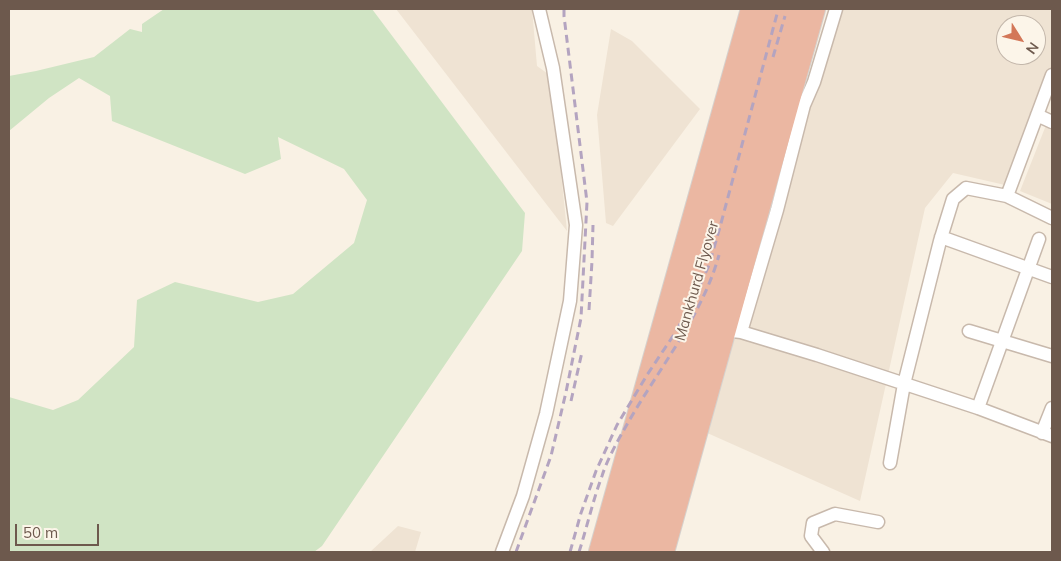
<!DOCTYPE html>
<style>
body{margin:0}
#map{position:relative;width:1061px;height:561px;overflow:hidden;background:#f9f1e4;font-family:Mulish,sans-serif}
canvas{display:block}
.frame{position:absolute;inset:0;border:10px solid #6d594d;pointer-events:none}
.north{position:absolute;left:996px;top:15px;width:50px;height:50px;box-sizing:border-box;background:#fcf5e9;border:1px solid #c3b7ab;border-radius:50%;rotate:126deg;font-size:14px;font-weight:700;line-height:20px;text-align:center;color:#6d594d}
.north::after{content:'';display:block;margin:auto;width:18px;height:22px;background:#d37758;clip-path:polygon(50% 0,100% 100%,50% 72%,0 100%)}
.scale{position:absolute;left:15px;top:524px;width:84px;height:22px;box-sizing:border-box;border:2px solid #6d594d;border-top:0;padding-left:6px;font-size:15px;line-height:18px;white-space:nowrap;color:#6d594d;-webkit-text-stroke:4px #fcf5e9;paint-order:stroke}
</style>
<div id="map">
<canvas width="1061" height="561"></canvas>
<div class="frame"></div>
<div class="north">N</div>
<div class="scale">50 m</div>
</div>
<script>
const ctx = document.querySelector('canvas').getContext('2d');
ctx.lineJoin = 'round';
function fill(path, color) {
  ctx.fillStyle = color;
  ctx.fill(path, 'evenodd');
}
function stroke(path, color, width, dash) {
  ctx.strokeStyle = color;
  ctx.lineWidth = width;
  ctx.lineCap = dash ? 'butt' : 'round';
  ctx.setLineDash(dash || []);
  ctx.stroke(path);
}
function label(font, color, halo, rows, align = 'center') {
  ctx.font = font + ' Mulish,sans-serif';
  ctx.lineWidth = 4;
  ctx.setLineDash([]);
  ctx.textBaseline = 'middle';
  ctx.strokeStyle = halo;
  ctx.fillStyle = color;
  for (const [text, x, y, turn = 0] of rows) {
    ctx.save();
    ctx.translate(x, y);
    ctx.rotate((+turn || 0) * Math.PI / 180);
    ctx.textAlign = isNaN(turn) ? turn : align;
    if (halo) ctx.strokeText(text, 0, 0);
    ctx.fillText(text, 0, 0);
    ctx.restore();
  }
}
fill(new Path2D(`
 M 396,9 L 532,9 L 537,66 L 551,76 L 567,231 Z
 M 831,9 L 1052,9 L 1052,84 L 1005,185 L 953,173 L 925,208 L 860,501 L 705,432 ZM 1006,25 L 1036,25 L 1036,55 L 1006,55 Z
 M 611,29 L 632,41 L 700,109 L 613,226 L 606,223 L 597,115 Z
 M 1052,110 L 1052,204 L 1020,191 Z
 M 398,526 L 421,532 L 415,552 L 370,552 Z`), '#efe3d3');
fill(new Path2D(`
 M 164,9 L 372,9 L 525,213 L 522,251 L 322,546 L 314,552 L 9,552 L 9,397 L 53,410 L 78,400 L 134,347 L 137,300 L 175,282 L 258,302 L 293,294 L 354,243 L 367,200 L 344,169 L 278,137 L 281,159 L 245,174 L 112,121 L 110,96 L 79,78 L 49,98 L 9,131 L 9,76 L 36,71 L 94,57 L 130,29 L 142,32 L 142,24 Z`), '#d0e4c4');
const street = new Path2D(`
 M 1037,115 L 1052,122
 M 1007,196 L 1052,75
 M 941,237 L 1052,277
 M 724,330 L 741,332 L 777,210 L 804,105 L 814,82 L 836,9
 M 969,331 L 1052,356
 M 741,332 L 817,355 L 978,408 L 1052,436
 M 978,408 L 1039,239
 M 1042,433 L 1052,408
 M 890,463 L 904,384 L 940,241 L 953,199 L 966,188 L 1007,196 L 1052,218
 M 502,552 L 523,496 L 546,414 L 570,301 L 576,225 L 553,68 L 539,9
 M 823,552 L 811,536 L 813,523 L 835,514 L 878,522`);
const highway = new Path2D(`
 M 601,552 L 753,9
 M 621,552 L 772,9
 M 642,552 L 793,9
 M 662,552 L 813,9`);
stroke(street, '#c8b9ac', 15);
stroke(highway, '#d6d1cd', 26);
stroke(street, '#fff', 12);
stroke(highway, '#ebb7a2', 24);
stroke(new Path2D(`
 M 773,57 L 785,16
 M 589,310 L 592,261 L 593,225
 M 571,401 L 582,352
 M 516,552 L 551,456 L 566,392 L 581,318 L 587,202 L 564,16 L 564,9
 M 570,552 L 581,513 L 596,471 L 617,425 L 647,375 L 675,333 L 693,301 L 709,265 L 720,227 L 777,14
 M 579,552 C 587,527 593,500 602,476 C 607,460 617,442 625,428 C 656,372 702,317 719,255`), '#b4a4c0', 3, [8, 5]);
label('15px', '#6d594d', '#fcf5e9', [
 ["Mankhurd Flyover",697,281,-74]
]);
</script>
